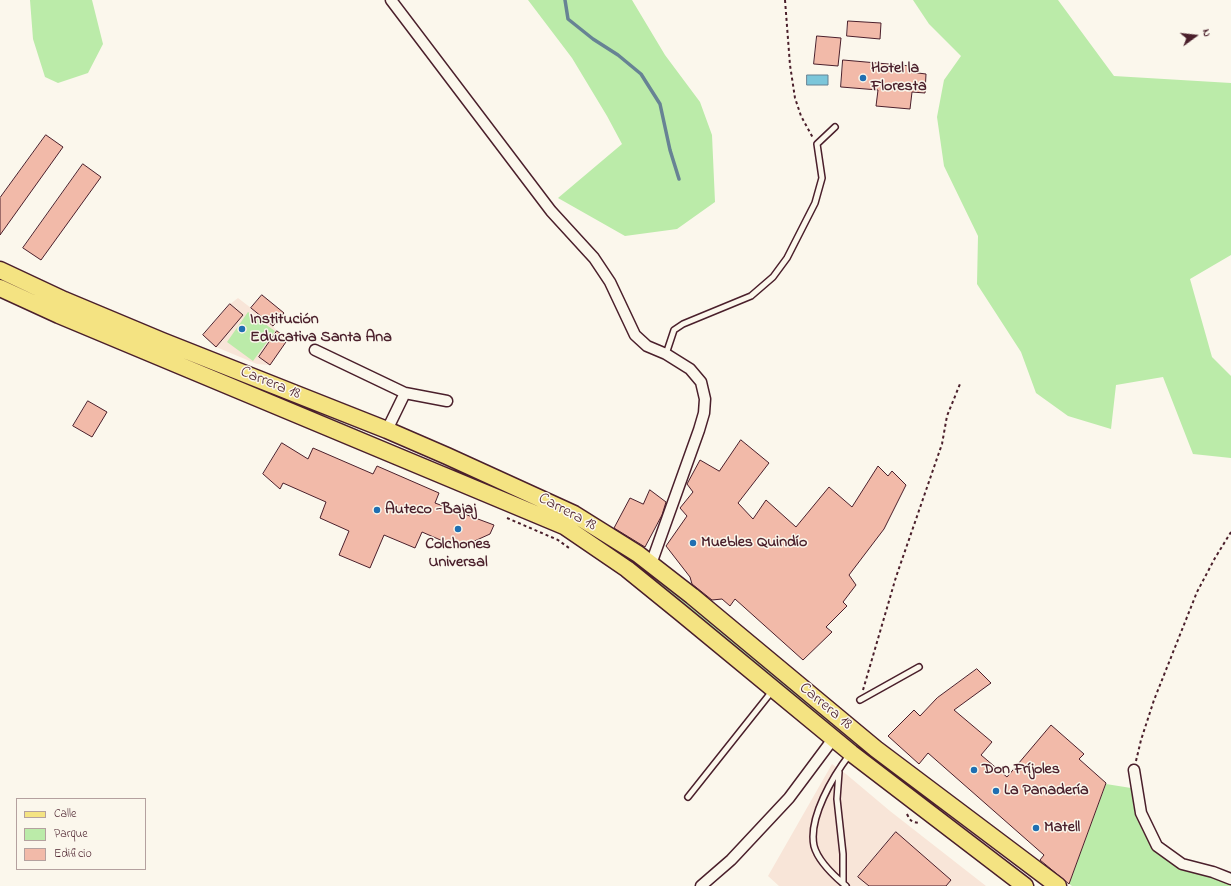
<!DOCTYPE html>
<meta charset="utf-8">
<style>
body{margin:0}
#map{position:relative;width:1231px;height:886px;overflow:hidden;background:#fbf7ec;font-family:"Indie Flower",sans-serif}
canvas{display:block}
.legend{position:absolute;left:16px;top:798px;width:130px;height:72px;box-sizing:border-box;background:#fbf7ec;border:1px solid #b4a19f;margin:0;padding:5px 7px;list-style:none;font-size:12px;color:#4a1f2b}
.legend li{display:flex;align-items:center;gap:8px;height:20px}
.legend b{width:20px;border:1px solid #b4a19f}
.north{position:absolute;left:1175px;top:16px;width:40px;height:40px;-webkit-text-stroke:3px #fbf7ec;paint-order:stroke;rotate:75deg;font-size:11px;font-weight:700;line-height:16px;text-align:center;color:#4a1f2b}
.north::after{content:'';display:block;margin:auto;width:14px;height:18px;background:#4a1f2b;clip-path:polygon(50% 0,100% 100%,50% 72%,0 100%)}
</style>
<div id="map">
<canvas width="1231" height="886"></canvas>
<ul class="legend">
<li><b style="height:5px;background:#f4e382"></b>Calle</li>
<li><b style="height:11px;background:#bbeba9"></b>Parque</li>
<li><b style="height:11px;background:#f2baa9"></b>Edificio</li>
</ul>
<div class="north">N</div>
</div>
<script>
const ctx = document.querySelector('canvas').getContext('2d');
ctx.lineJoin = 'round';
function fill(path, color) {
  ctx.fillStyle = color;
  ctx.fill(path, 'evenodd');
}
function stroke(path, color, width, dash) {
  ctx.strokeStyle = color;
  ctx.lineWidth = width;
  ctx.lineCap = dash ? 'butt' : 'round';
  ctx.setLineDash(dash || []);
  ctx.stroke(path);
}
function label(font, color, halo, rows, align = 'center') {
  ctx.font = font + ' "Indie Flower",sans-serif';
  ctx.lineWidth = 3;
  ctx.setLineDash([]);
  ctx.textBaseline = 'middle';
  ctx.strokeStyle = halo;
  ctx.fillStyle = color;
  for (const [text, x, y, turn = 0] of rows) {
    ctx.save();
    ctx.translate(x, y);
    ctx.rotate((+turn || 0) * Math.PI / 180);
    ctx.textAlign = isNaN(turn) ? turn : align;
    if (halo) ctx.strokeText(text, 0, 0);
    ctx.fillText(text, 0, 0);
    ctx.restore();
  }
}
fill(new Path2D(`
 M 262,295 L 284,313 L 273,326 L 277,331 L 288,339 L 270,365 L 257,364 L 216,347 L 203,335 L 230,304 L 238,298 L 251,308 Z
 M 832,764 L 846,774 L 890,811 L 986,886 L 779,886 L 768,876 Z`), '#f8e5d8');
fill(new Path2D(`
 M 30,0 L 92,0 L 103,44 L 88,73 L 58,83 L 45,77 L 33,39 Z
 M 528,0 L 632,0 L 665,55 L 700,102 L 712,135 L 715,202 L 677,229 L 625,236 L 558,198 L 622,144 L 607,116 L 572,58 Z
 M 913,0 L 1058,0 L 1114,76 L 1231,83 L 1231,255 L 1190,279 L 1212,357 L 1231,376 L 1231,458 L 1193,454 L 1163,377 L 1116,385 L 1111,429 L 1068,416 L 1036,393 L 1021,352 L 977,284 L 978,236 L 944,166 L 937,117 L 944,80 L 961,56 L 929,24 Z
 M 0,277 L 572,521 L 633,559 L 691,604 L 897,773 L 892,779 L 630,564 L 0,282 Z
 M 248,312 L 275,331 L 253,361 L 227,342 Z
 M 1106,784 L 1131,788 L 1135,815 L 1152,848 L 1181,870 L 1211,877 L 1231,884 L 1231,886 L 1072,886 L 1069,884 Z`), '#bbeba9');
const water = new Path2D(`
 M 807,75 L 828,75 L 828,85 L 807,85 Z`);
fill(water, '#7bc6da');
stroke(water, '#678394', 1);
stroke(new Path2D(`
 M 565,0 L 568,19 L 593,39 L 618,55 L 641,74 L 660,104 L 670,150 L 679,179`), '#678394', 3.5);
const building = new Path2D(`
 M 848,21 L 881,23 L 880,39 L 847,36 Z
 M 817,36 L 841,38 L 838,66 L 814,64 Z
 M 843,60 L 911,66 L 910,72 L 926,74 L 925,93 L 912,92 L 910,109 L 876,106 L 878,90 L 841,87 Z
 M 46,135 L 63,147 L 0,235 L 0,198 Z
 M 83,164 L 101,177 L 41,260 L 23,248 Z
 M 262,295 L 284,313 L 273,326 L 251,308 Z
 M 230,304 L 243,315 L 216,347 L 203,335 Z
 M 277,331 L 288,339 L 270,365 L 259,357 Z
 M 88,401 L 107,412 L 92,437 L 73,426 Z
 M 741,440 L 769,463 L 738,503 L 753,519 L 766,500 L 796,527 L 829,487 L 852,507 L 878,466 L 888,476 L 892,471 L 906,485 L 884,529 L 849,575 L 856,585 L 843,602 L 847,606 L 826,627 L 832,632 L 803,660 L 735,599 L 730,606 L 722,599 L 712,600 L 692,584 L 690,577 L 666,546 L 687,516 L 680,508 L 693,492 L 687,484 L 700,460 L 719,471 Z
 M 282,443 L 308,459 L 313,448 L 373,474 L 377,466 L 439,493 L 435,503 L 494,525 L 490,534 L 459,548 L 422,532 L 415,548 L 384,535 L 370,568 L 339,555 L 349,531 L 320,518 L 326,502 L 283,483 L 280,489 L 263,474 Z
 M 650,490 L 666,502 L 662,515 L 645,547 L 614,528 L 630,498 L 643,504 Z
 M 977,669 L 991,683 L 954,710 L 992,742 L 981,755 L 1007,777 L 1051,725 L 1084,754 L 1079,759 L 1106,783 L 1069,884 L 1040,860 L 1044,855 L 928,753 L 919,764 L 888,736 L 914,710 L 920,716 L 937,698 Z
 M 896,832 L 951,880 L 946,886 L 869,886 L 858,877 Z`);
fill(building, '#f2baa9');
stroke(building, '#4a1f2b', 1);
const lane = new Path2D(`
 M 666,354 L 674,330 L 683,324 L 751,296 L 773,277 L 787,258 L 815,203 L 822,178 L 817,144 L 835,127
 M 860,700 L 919,667
 M 839,772 L 837,799 L 843,854 L 843,883
 M 688,797 L 773,690
 M 846,886 C 834,876 818,861 814,846 C 808,818 833,776 850,754`);
const street = new Path2D(`
 M 391,0 L 551,211 L 594,258 L 610,282 L 635,335 L 647,346 L 666,354 L 690,369 L 701,382 L 705,399 L 704,413 L 699,430 L 651,564
 M 315,350 L 405,393 L 447,401
 M 387,430 L 405,393
 M 1134,770 L 1141,813 L 1157,846 L 1182,864 L 1213,872 L 1231,879
 M 701,886 L 731,860 L 789,798 L 833,739`);
const primary = new Path2D(`
 M 0,270 L 64,300 L 162,341 L 387,430 L 447,456 L 574,514 L 638,554 L 692,596 L 876,749 L 1058,886
 M 0,288 L 59,315 L 564,526 L 627,569 L 680,612 L 851,753 L 1025,886`);
stroke(lane, '#4a1f2b', 8);
stroke(street, '#4a1f2b', 13);
stroke(primary, '#4a1f2b', 19);
stroke(new Path2D(`
 M 785,0 L 790,65 L 795,98 L 801,116 L 813,138
 M 507,518 L 558,540 L 569,548
 M 863,690 L 896,577 L 942,444 L 947,416 L 960,384
 M 1136,761 L 1141,740 L 1154,700 L 1197,592 L 1215,558 L 1231,532
 M 907,814 C 910,821 912,822 919,823`), '#4a1f2b', 2, [3, 3]);
stroke(lane, '#fbf7ec', 5);
stroke(street, '#fbf7ec', 10);
stroke(primary, '#f4e382', 16);
for (const [x, y, r, color] of [
 [863,78,4,"#1f6fb2"],
 [242,329,4,"#1f6fb2"],
 [377,510,4,"#1f6fb2"],
 [458,529,4,"#1f6fb2"],
 [693,543,4,"#1f6fb2"],
 [974,770,4,"#1f6fb2"],
 [996,791,4,"#1f6fb2"],
 [1036,828,4,"#1f6fb2"]
]) {
  const dot = new Path2D();
  dot.arc(x, y, r, 0, 2 * Math.PI);
  ctx.fillStyle = color;
  ctx.fill(dot);
  stroke(dot, '#fbf7ec', 1.5);
}
label('bold 16px', '#4a1f2b', '#fbf7ec', [
 ["Hotel la",871,69],
 ["Floresta",871,87],
 ["Institución",250,320],
 ["Educativa Santa Ana",250,338],
 ["Auteco -Bajaj",385,510],
 ["Muebles Quindío",701,543],
 ["Colchones",458,545,"center"],
 ["Universal",458,563,"center"],
 ["Don Fríjoles",982,770],
 ["La Panadería",1004,791],
 ["Matell",1044,828]
], 'left');
label('16px', '#4a1f2b', '#fbf7ec', [
 ["Carrera 18",270,384,22],
 ["Carrera 18",567,513,28],
 ["Carrera 18",825,707,40]
]);
</script>
